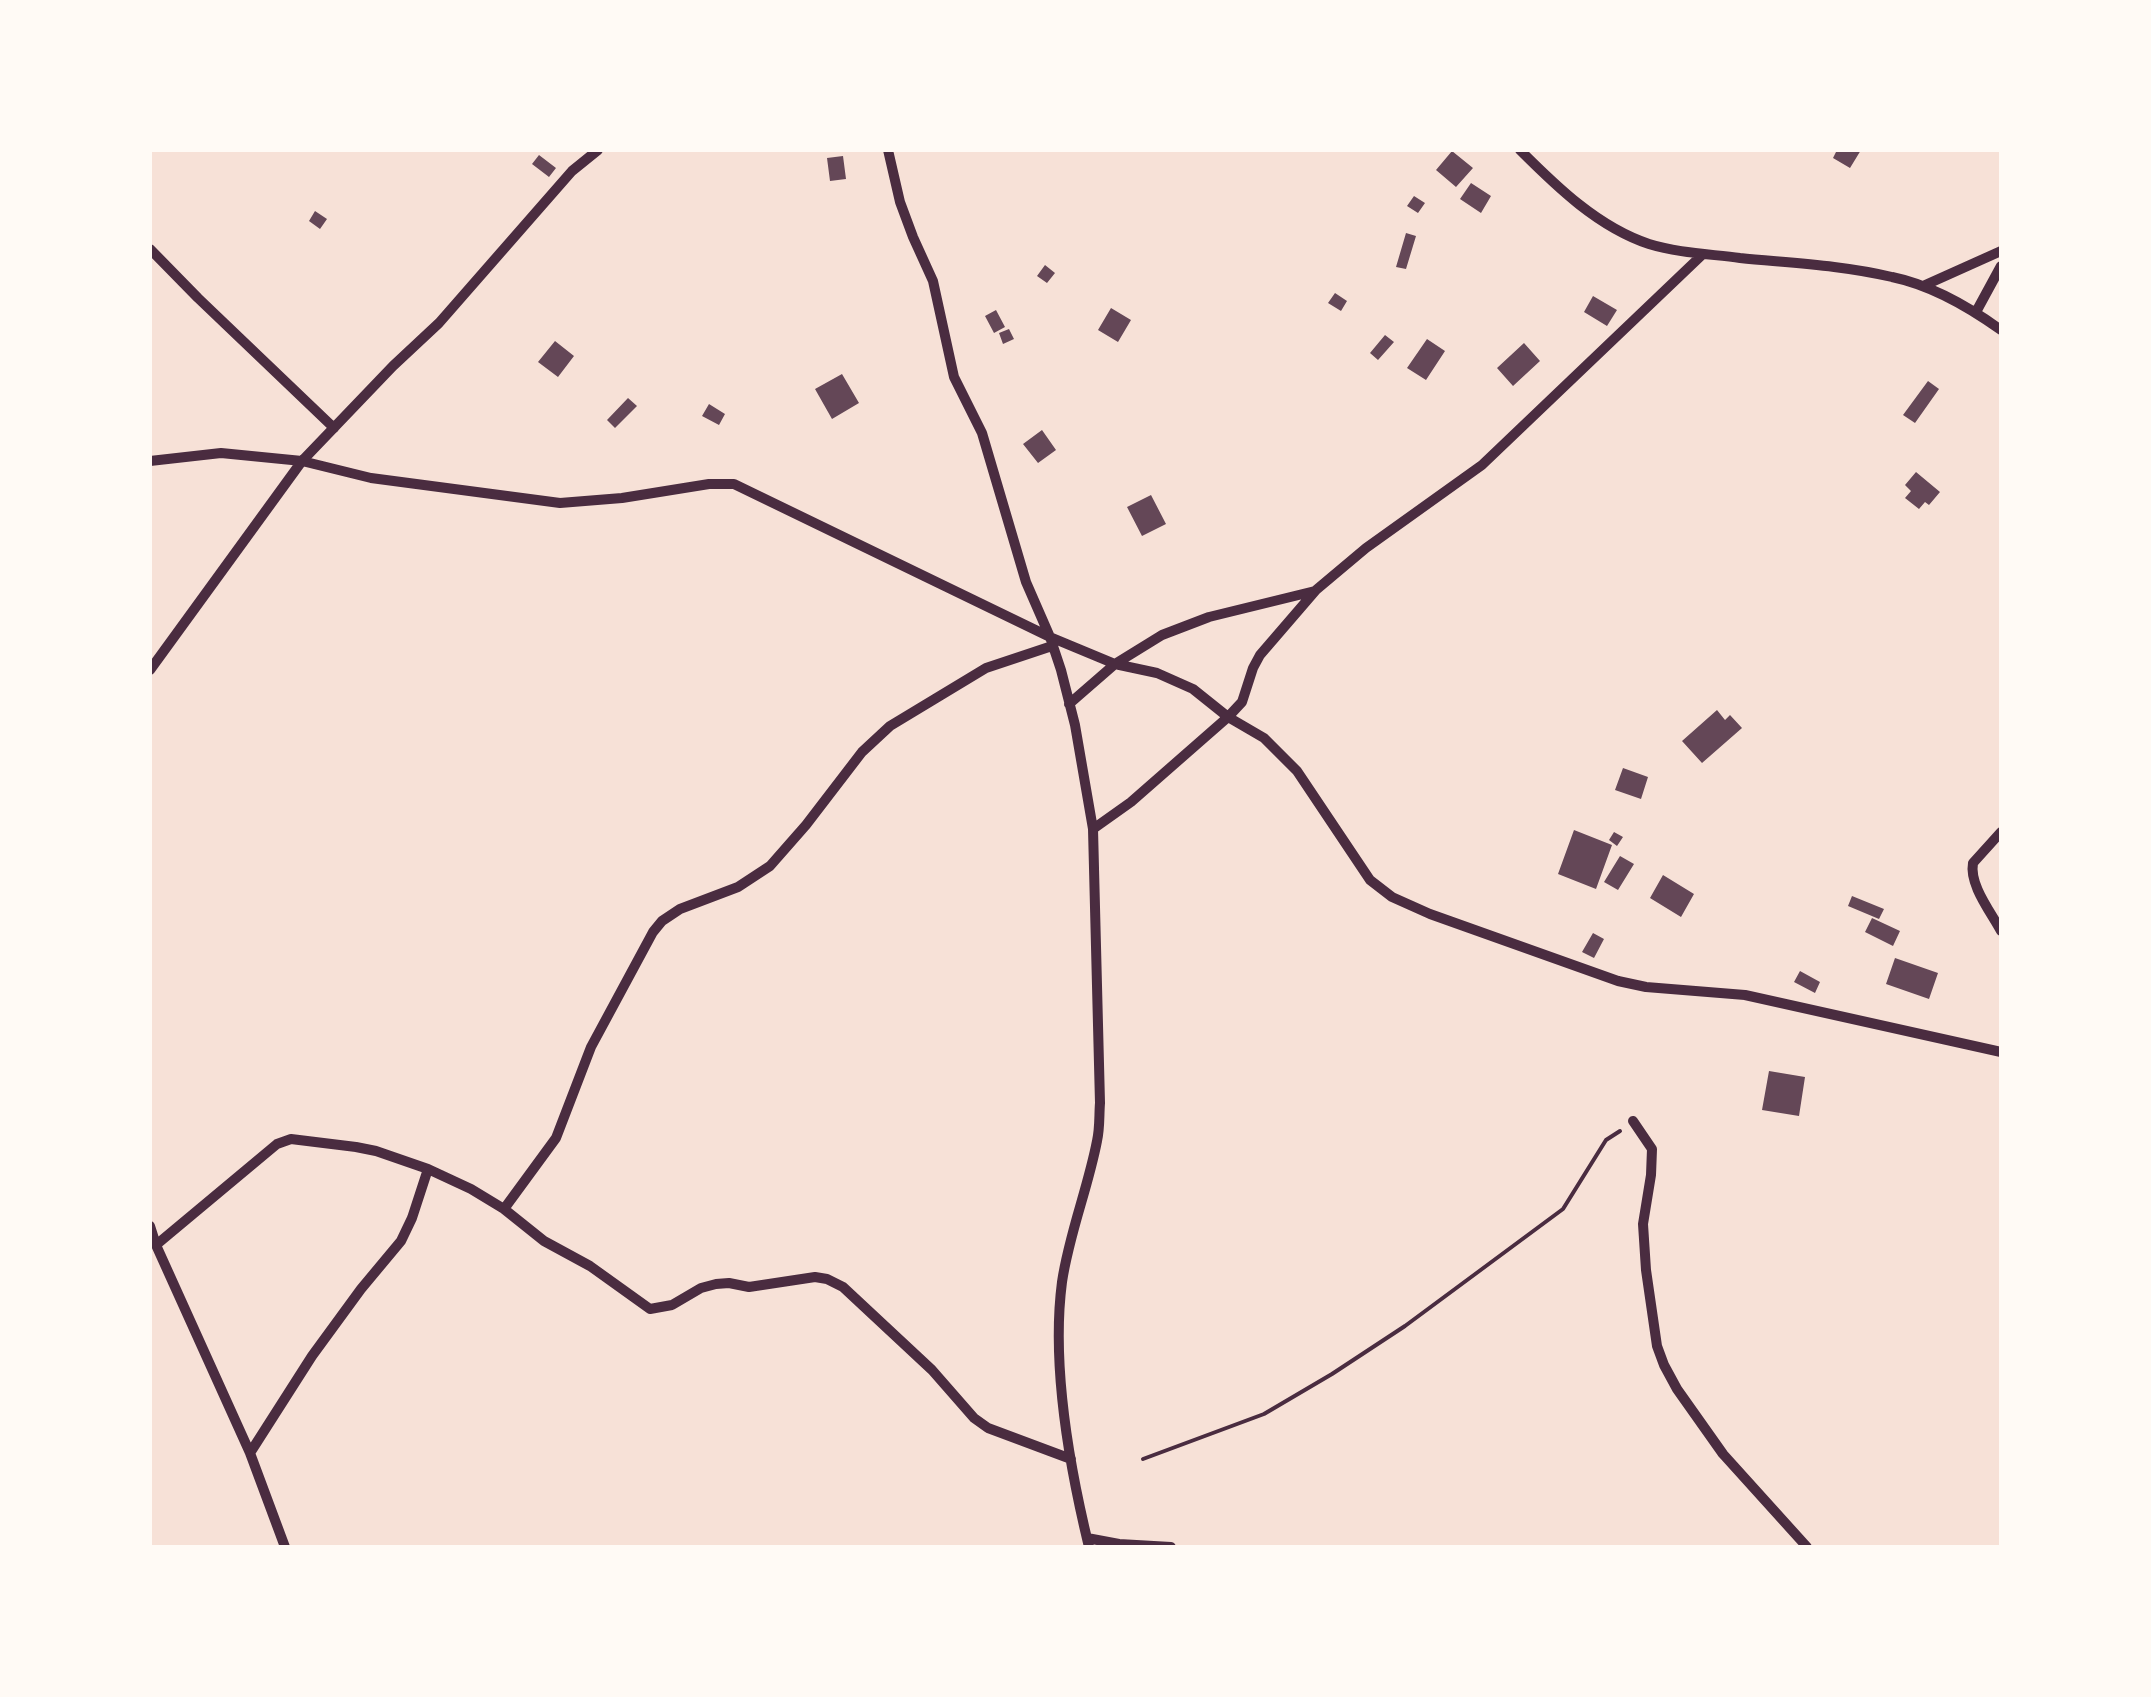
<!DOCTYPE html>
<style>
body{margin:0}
#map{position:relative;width:2151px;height:1697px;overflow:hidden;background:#f7e1d7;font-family:"Noto Sans",sans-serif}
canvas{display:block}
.frame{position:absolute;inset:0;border:152px solid #fffaf5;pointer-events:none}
</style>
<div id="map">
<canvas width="2151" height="1697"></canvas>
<div class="frame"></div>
</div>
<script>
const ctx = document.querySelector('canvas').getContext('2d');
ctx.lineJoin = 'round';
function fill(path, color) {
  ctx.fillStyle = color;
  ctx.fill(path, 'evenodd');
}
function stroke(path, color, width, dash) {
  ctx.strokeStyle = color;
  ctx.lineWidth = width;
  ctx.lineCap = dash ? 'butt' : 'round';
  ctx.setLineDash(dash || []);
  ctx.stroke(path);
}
fill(new Path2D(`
 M 1837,150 L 1861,150 L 1850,168 L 1833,158 Z
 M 1452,151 L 1473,168 L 1456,187 L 1436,170 Z
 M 539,155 L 556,168 L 549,177 L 532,164 Z
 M 843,156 L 846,179 L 830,181 L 827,158 Z
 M 1471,183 L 1491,196 L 1481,213 L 1460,199 Z
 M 1414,196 L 1425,203 L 1418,213 L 1407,206 Z
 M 315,211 L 327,219 L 320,229 L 309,221 Z
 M 1406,233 L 1416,236 L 1406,269 L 1396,267 Z
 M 1045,265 L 1055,273 L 1047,283 L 1037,276 Z
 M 1335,293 L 1347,301 L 1341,311 L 1328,303 Z
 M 1593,296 L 1617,310 L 1607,326 L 1584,312 Z
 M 1111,308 L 1131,320 L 1118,342 L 1098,330 Z
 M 996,310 L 1005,327 L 994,333 L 985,316 Z
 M 1009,329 L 1014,339 L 1003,344 L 999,333 Z
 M 1385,335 L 1394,342 L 1378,360 L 1370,353 Z
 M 1427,339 L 1445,351 L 1426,380 L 1407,368 Z
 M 555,341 L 574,356 L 558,377 L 538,362 Z
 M 1524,343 L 1540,361 L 1513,386 L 1497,368 Z
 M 842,374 L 859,403 L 832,419 L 815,389 Z
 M 1928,381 L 1939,389 L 1915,423 L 1903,415 Z
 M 628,398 L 637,406 L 615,428 L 607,420 Z
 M 709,404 L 725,414 L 719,425 L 702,416 Z
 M 1042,430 L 1056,450 L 1038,463 L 1023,444 Z
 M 1916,472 L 1940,492 L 1929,505 L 1925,502 L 1919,509 L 1905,498 L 1911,491 L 1905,485 Z
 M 1151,495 L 1166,524 L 1142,536 L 1127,507 Z
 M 1717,710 L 1725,720 L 1730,715 L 1742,728 L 1702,763 L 1682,741 Z
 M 1623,768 L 1648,777 L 1641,799 L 1615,790 Z
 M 1574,830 L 1612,845 L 1596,889 L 1558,874 Z
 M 1614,832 L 1623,837 L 1617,846 L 1609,840 Z
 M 1620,856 L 1634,864 L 1618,890 L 1604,882 Z
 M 1663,875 L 1694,894 L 1681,917 L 1650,898 Z
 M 1852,896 L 1884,909 L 1879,919 L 1848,906 Z
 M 1872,918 L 1900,931 L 1893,946 L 1865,932 Z
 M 1593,933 L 1604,939 L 1594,958 L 1582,952 Z
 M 1895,958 L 1938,973 L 1929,999 L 1886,984 Z
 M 1800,971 L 1820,982 L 1815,993 L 1794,982 Z
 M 1769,1071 L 1805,1077 L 1799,1116 L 1762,1110 Z`), '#644757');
stroke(new Path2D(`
 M 1143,1459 L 1264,1414 L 1332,1374 L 1405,1326 L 1563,1209 L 1606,1140 L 1620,1131`), '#4a2c40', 4);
stroke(new Path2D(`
 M 888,150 L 900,202 L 913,237 L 933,281 L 954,377 L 982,433 L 1026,582 L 1050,637 L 1061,670 L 1075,725 L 1093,829 L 1100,1103 C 1099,1115 1100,1128 1097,1141 C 1088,1188 1069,1234 1062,1282 C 1051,1366 1069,1465 1089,1547
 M 1520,150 C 1557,187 1598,227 1649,244 C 1678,253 1710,254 1740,258 C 1790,263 1842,265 1892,277 C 1931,285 1969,307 2001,330
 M 150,249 L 198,298 L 334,428
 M 1923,286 L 2001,251
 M 1976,312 L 2001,266
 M 150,461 L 221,453 L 302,461 L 371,478 L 560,503 L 622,498 L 709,484 L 734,484 L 1050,637 L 1115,664 L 1157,673 L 1193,689 L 1228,717 L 1264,738 L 1297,771 L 1370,880 L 1392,897 L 1430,914 L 1618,981 L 1646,987 L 1745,995 L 2001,1052
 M 150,670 L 302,461 L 393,366 L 439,323 L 572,171 L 598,150
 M 1069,704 L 1115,664 L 1162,635 L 1209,617 L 1315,591
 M 1093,829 L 1131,802 L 1228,717 L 1242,702 L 1253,668 L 1260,655 L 1316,590 L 1366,548 L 1482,465 L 1703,254
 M 2001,832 L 1973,863 C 1969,885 1991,912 2001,931
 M 1633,1121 L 1652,1149 L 1651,1175 L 1643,1224 L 1646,1270 L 1657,1346 L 1664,1365 L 1677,1389 L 1723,1454 L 1807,1547
 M 504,1209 L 556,1138 L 591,1047 L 653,932 L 662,921 L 680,909 L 738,887 L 770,866 L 806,825 L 862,752 L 890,726 L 986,668 L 1052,646
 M 150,1226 L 156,1245 L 250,1453 L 285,1547
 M 156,1245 L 277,1144 L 291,1139 L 356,1147 L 376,1151 L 428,1169 L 471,1189 L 504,1209 L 544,1241 L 590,1266 L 650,1309 L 672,1305 L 701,1288 L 716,1284 L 729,1283 L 749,1287 L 815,1277 L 827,1279 L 843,1287 L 932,1370 L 974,1418 L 988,1428 L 1071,1459
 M 250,1453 L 312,1356 L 361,1289 L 401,1241 L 412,1218 L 428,1169
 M 1087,1538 L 1119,1544 L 1171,1547`), '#4a2c40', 10);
</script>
